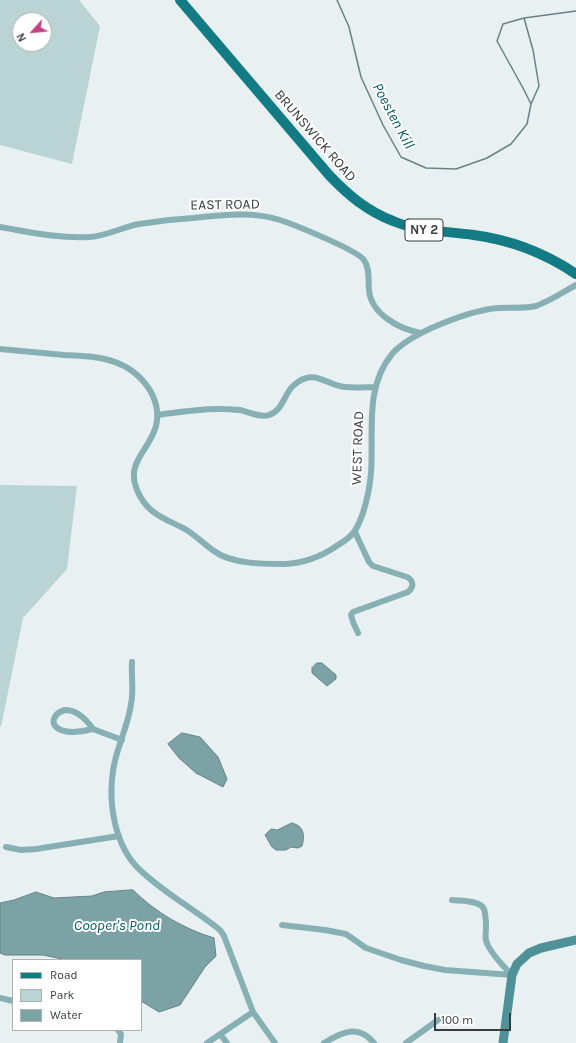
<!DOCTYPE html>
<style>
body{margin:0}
#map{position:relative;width:576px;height:1043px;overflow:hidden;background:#e8f0f1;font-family:Karla,sans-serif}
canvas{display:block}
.legend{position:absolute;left:12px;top:959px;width:130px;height:72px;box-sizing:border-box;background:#fff;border:1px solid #afb1b1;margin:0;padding:5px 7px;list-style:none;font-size:12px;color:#383c3c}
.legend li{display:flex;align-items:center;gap:8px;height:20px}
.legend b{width:20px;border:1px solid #afb1b1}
.north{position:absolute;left:12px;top:12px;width:40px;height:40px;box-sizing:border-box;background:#fff;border:1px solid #afb1b1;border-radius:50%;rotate:243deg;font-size:11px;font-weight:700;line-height:16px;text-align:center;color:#383c3c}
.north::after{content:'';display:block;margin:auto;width:14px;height:18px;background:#c54082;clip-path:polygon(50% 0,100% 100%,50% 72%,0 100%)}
.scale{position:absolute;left:434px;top:1013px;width:77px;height:18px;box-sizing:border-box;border:2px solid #383c3c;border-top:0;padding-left:5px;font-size:12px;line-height:14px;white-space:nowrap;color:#383c3c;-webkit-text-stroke:3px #fff;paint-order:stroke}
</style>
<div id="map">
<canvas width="576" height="1043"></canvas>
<ul class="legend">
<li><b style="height:5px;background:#127b83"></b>Road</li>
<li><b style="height:11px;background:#bad4d6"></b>Park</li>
<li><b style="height:11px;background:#7ba2a5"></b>Water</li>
</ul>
<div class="north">N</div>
<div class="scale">100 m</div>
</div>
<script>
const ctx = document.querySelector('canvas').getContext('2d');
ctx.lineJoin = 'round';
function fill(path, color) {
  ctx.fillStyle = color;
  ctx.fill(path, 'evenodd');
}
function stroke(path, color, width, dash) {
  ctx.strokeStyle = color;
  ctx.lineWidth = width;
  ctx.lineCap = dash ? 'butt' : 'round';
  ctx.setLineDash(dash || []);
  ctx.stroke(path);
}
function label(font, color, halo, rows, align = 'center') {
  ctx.font = font + ' Karla,sans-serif';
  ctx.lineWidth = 4;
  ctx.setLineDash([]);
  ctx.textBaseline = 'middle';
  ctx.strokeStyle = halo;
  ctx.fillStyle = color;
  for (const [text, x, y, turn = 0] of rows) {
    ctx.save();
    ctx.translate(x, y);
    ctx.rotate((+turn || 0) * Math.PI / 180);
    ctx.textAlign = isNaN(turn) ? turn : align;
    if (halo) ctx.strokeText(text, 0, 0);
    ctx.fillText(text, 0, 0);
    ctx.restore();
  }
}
fill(new Path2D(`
 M 0,0 L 79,0 L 100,26 L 72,164 L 0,145 ZM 20,20 L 44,20 L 44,44 L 20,44 Z
 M 0,485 L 77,486 L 67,569 L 23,618 L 1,727 L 0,726 Z`), '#bad4d6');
const water = new Path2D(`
 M 317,663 L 322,663 L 336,675 L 336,679 L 327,686 L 312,673 L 312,668 Z
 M 182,733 L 200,737 L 218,757 L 227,779 L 223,787 L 196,773 L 179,758 L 168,744 Z
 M 292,823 C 304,826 305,835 302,846 L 298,848 L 291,847 L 286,850 L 276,850 L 272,847 L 265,835 L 271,829 L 277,830 Z
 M 133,890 C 155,912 184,929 214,938 L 216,956 L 205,967 L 180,1005 L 159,1012 L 141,1001 L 141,960 L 63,960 L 62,959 L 43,955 L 5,955 L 0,953 L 0,903 L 14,900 L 36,892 L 54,898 L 92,896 L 104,892 Z`);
fill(water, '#7ba2a5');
stroke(water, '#678386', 1);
stroke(new Path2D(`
 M 337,0 L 349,27 L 361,77 L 383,125 L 401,157 L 426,168 L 456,169 L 487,158 L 511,144 L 527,124 L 531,104 L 523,88 L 497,41 L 503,24 L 524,18 L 576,11
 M 524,18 L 533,50 L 539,86 L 531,104`), '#678386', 1.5);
stroke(new Path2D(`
 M 0,227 C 29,232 60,239 90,237 C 106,236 123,227 139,224 C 157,221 175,219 193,218 C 223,215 252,211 280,220 C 295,225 357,250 364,260 C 370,268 368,280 369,290 C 371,314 399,329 421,333
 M 0,349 C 21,351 42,353 64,355 C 83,356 104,356 122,365 C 135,371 147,383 153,396 C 159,410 159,423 152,436 C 143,455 127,466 137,490 C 147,514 164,518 185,529 C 195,535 204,544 214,551 C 231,564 264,564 284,564 C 304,563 319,558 335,547 C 341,543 349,539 353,533 C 358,528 360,520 363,513 C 367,500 370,486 371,473 C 374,433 364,388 392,354 C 411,332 471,310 499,308 C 512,307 523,309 536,306 C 550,301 563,292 576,285
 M 158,415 C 179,412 202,408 224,409 C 229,409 235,410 240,410 C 249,412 260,418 269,415 C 283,411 284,393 294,385 C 315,367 326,386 345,387 C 355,388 366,387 376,387
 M 355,532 L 369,562 L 373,566 L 407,577 C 414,581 414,587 408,592 L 353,612 L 351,615 L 353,622 L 358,633
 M 132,662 C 131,676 134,691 131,704 C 128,727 116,748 113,771 C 108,804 115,847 140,870 C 164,893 194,909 220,930 L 224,936 L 253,1012 L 275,1043
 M 65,710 C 77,710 86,719 93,729 C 83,731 71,734 61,730 C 48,724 54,713 65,710 Z
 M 93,729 L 122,740
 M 6,847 L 21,850 L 36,849 L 119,836
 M 452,900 C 461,901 480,900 484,909 C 486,915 486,922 486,928 C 486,932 485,936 486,940 C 488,951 504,967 512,975
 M 282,925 L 325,930 L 346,934 L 366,948 L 401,960 L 424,966 L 445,970 L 512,975
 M 0,998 L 13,1001
 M 118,1030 L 121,1034 L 120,1043
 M 220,1034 L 227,1043
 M 207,1043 L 253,1012
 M 324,1043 C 342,1032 358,1024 374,1043
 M 406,1043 L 438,1020`), '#86b0b4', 6);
stroke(new Path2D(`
 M 503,1043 L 512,975 L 517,964 L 529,953 L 541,948 L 576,940`), '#4e9298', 9);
stroke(new Path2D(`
 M 180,0 L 329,175 C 348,195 367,211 393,221 C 419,232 446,231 474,235 C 511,240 545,253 576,274`), '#127b83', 10);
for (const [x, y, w] of [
 [424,230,38]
]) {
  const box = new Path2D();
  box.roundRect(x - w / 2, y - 11, w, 22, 3);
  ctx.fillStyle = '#fff';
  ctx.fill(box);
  stroke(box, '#383c3c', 1);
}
label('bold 13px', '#383c3c', null, [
 ["NY 2",424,230]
]);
label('14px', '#383c3c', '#fff', [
 ["BRUNSWICK ROAD",315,136,49],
 ["EAST ROAD",225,205,-1],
 ["WEST ROAD",358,448,-88]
]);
label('italic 15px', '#075d63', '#fff', [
 ["Poesten Kill",393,116,62],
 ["Cooper's Pond",117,926]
]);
</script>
